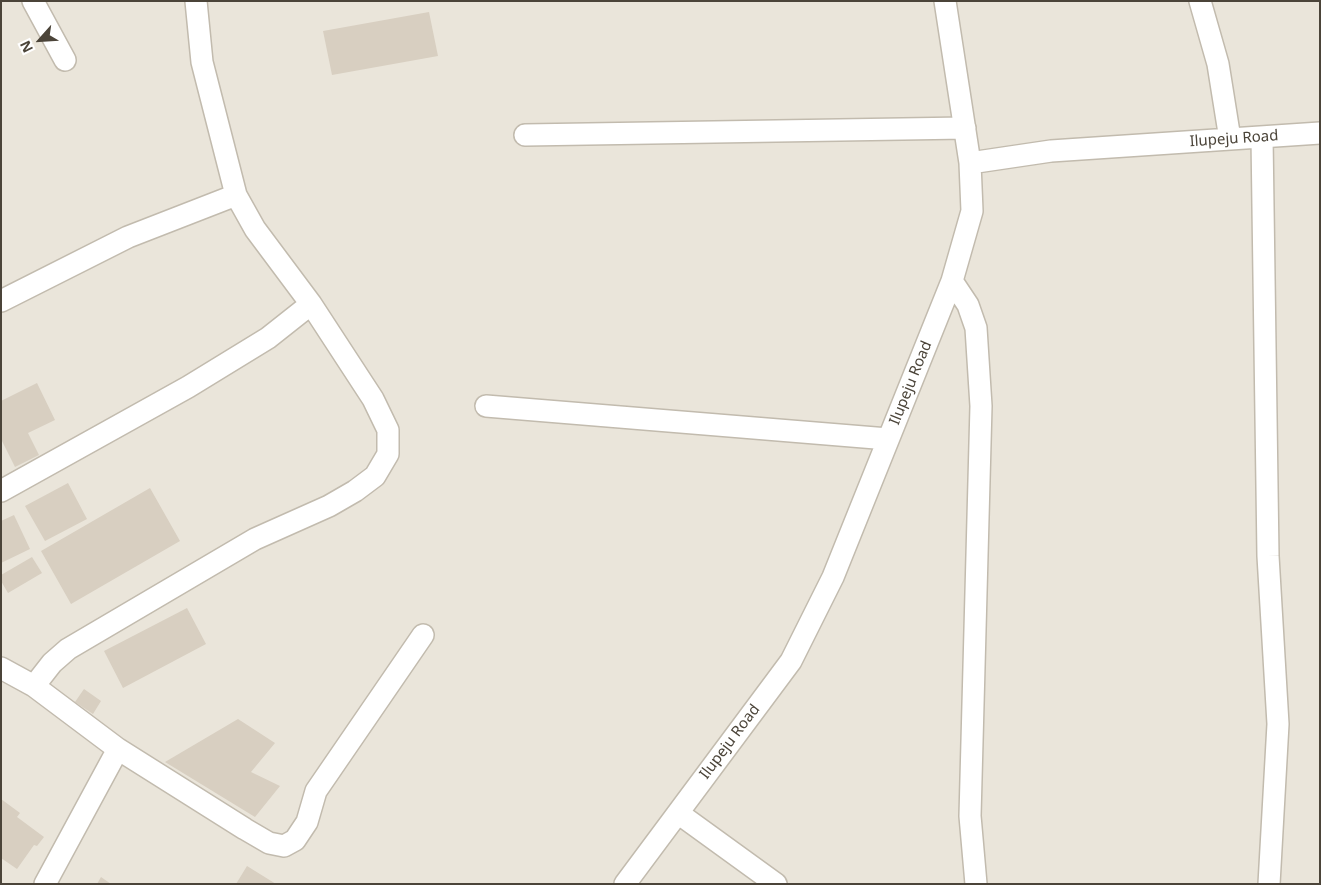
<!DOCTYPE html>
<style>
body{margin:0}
#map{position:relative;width:1321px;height:885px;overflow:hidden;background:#f6f3ec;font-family:"Noto Sans",sans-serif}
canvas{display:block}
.frame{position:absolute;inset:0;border:2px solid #4b4439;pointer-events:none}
.north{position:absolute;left:15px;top:15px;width:50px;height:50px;-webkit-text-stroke:4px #fff;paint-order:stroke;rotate:244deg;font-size:14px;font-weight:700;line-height:20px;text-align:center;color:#4b4439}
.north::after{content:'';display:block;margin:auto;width:18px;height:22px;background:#4b4439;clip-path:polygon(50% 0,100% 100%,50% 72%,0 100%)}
</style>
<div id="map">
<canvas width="1321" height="885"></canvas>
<div class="frame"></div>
<div class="north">N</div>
</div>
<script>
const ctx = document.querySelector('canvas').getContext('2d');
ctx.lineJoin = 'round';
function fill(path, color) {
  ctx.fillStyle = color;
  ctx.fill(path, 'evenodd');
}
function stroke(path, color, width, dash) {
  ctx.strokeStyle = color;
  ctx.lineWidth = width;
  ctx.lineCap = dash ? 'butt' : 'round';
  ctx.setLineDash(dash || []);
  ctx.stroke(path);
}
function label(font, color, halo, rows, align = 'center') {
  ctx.font = font + ' "Noto Sans",sans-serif';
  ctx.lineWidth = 4;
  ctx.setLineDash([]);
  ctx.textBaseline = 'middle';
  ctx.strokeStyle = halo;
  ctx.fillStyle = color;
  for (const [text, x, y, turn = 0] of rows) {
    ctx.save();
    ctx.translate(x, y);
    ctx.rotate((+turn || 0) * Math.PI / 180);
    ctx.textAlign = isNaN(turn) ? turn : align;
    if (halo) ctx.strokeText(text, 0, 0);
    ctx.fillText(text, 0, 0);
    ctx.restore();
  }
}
fill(new Path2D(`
 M 1,1 L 1320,1 L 1320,884 L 1,884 Z`), '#eae5da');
fill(new Path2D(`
 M 429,12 L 438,56 L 332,75 L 323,31 Z
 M 37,383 L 55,420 L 28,433 L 39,455 L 15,467 L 1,439 L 1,401 Z
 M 68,483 L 87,519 L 45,541 L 25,506 Z
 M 150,488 L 180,541 L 71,604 L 41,551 Z
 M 14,515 L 30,549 L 1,563 L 1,521 Z
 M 32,557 L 42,573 L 8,593 L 1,581 L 1,575 Z
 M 187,608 L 206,644 L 123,688 L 104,651 Z
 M 84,689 L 101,701 L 93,714 L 75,702 Z
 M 238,719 L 275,743 L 251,772 L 280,786 L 255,817 L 165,762 Z
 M 1,799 L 20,813 L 17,817 L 44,837 L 37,846 L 34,845 L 17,869 L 1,858 Z
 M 247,866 L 276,884 L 236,884 Z
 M 101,877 L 111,884 L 97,884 Z`), '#d8cfc1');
const street = new Path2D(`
 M 33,1 L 65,60
 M 945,1 L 970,163
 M 1200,1 L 1218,64 L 1230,139
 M 525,135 L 965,128
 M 1262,137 L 1268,556 L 1278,724 L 1269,884
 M 952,281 L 968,305 L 976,328 L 981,406 L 970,816 L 976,884
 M 1,301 L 128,237 L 236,195
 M 486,406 L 888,439
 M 1,491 L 188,387 L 268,338 L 311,304
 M 1,668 L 34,686 L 118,749 L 245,829 L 269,843 L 284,846 L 295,840 L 307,822 L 316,791 L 423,635
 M 34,686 L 52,663 L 68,649 L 255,539 L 329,506 L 355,491 L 375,476 L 388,454 L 388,430 L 373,399 L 311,304 L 255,229 L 236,195 L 202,62 L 196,1
 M 678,813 L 776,884
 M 45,884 L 118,749
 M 625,884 L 791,661 L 833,577 L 952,281 L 972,211 L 970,163 L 1051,151 L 1320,133`);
stroke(street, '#c2bbae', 24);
stroke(street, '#fff', 21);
label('15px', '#4b4439', '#fff', [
 ["Ilupeju Road",1234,139,-4],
 ["Ilupeju Road",911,383,-68],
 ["Ilupeju Road",730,742,-53]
]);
</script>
